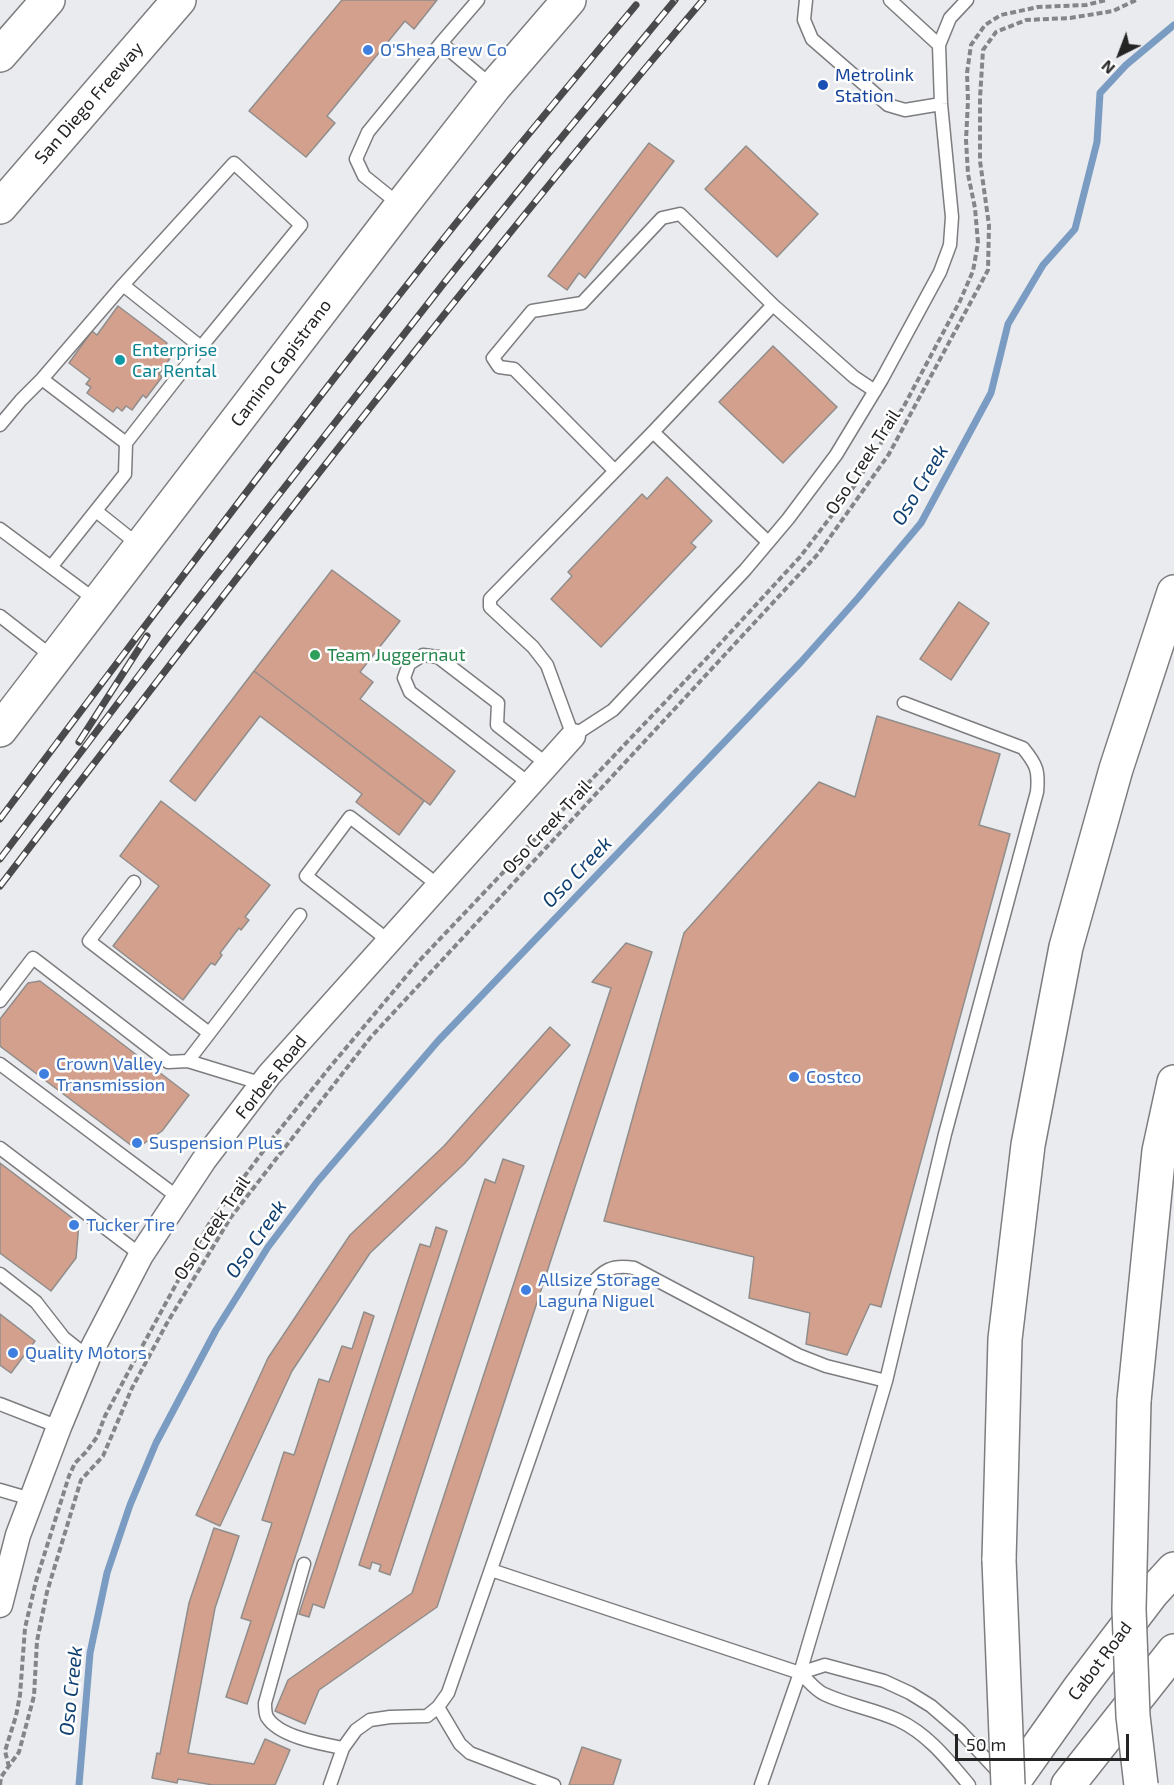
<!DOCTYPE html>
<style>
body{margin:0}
#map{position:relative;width:1174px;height:1785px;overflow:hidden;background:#eaebee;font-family:"Exo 2",sans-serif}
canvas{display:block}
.north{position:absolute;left:1090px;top:24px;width:60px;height:60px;-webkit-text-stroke:4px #fff;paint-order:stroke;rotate:222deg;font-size:16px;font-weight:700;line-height:24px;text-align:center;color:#242425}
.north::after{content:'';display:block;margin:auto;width:21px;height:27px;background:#242425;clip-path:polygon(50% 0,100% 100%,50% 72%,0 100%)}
.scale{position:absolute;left:955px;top:1734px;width:174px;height:27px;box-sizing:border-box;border:3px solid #242425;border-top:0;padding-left:8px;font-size:18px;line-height:21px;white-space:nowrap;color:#242425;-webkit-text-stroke:4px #fff;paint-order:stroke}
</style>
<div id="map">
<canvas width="1174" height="1785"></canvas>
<div class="north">N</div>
<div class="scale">50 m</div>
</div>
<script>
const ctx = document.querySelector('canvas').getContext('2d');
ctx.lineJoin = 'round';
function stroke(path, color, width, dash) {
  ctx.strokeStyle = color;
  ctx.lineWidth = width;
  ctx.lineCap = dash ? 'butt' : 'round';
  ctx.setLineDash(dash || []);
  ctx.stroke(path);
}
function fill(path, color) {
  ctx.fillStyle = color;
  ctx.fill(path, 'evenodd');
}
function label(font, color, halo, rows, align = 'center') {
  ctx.font = font + ' "Exo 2",sans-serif';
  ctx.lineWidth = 5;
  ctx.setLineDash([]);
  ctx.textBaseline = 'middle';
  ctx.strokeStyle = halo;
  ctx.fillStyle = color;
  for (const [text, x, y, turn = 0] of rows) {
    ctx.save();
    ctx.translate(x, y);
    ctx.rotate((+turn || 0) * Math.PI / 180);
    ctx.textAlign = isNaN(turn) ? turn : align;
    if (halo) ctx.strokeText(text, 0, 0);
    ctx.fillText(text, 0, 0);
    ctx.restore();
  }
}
stroke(new Path2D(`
 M 79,1785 L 90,1653 L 107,1573 L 130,1505 L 156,1443 L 216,1330 L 268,1247 L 317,1182 L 438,1041 L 801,662 L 858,598 L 921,523 L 991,393 L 1008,324 L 1043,265 L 1075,229 L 1097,142 L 1100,93 L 1126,65 L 1174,25`), '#7b9cc2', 7);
const building = new Path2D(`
 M 342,0 L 437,0 L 414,29 L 405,21 L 327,116 L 335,123 L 306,157 L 249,111 Z
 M 649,143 L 674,161 L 585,278 L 579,273 L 567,290 L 548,276 Z
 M 746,146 L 818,214 L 777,257 L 705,189 Z
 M 118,306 L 167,343 L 162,349 L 171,357 L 159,374 L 162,377 L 146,398 L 143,395 L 132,410 L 126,406 L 122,411 L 117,407 L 113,412 L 87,393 L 91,387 L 86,384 L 90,379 L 69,363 L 92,331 L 97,335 Z
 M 773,346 L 837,407 L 783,463 L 719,402 Z
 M 667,477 L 712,521 L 691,543 L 696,547 L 601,647 L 551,599 L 572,576 L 568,572 L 642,494 L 647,499 Z
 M 332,570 L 400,621 L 360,672 L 373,682 L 360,699 L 455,771 L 430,805 L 254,671 Z
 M 959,602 L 989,623 L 951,680 L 920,659 Z
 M 254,671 L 424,801 L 399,835 L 356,802 L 362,794 L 260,716 L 195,801 L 170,781 Z
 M 877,716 L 1000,754 L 979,825 L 1010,834 L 881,1307 L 870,1304 L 847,1355 L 806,1344 L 810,1313 L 749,1298 L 754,1257 L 604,1221 L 684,933 L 819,782 L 855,797 Z
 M 161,801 L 270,885 L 245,917 L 249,920 L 241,930 L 239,928 L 220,953 L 222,955 L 215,965 L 211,963 L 183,1000 L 113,946 L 159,886 L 120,856 Z
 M 626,943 L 652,952 L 437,1607 L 319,1690 L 305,1724 L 275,1711 L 288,1680 L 412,1593 L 611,988 L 592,982 Z
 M 40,981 L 189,1095 L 162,1131 L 136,1149 L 0,1046 L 0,1019 L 28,983 Z
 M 550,1027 L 570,1045 L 464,1164 L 370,1253 L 292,1371 L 220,1526 L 196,1515 L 268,1358 L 350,1235 L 444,1146 Z
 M 503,1159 L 524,1166 L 390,1575 L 379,1571 L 381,1565 L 372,1562 L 370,1569 L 359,1565 L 485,1179 L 495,1183 Z
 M 0,1163 L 79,1223 L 76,1258 L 51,1291 L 0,1253 Z
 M 436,1227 L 447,1231 L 324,1608 L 313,1604 L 309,1617 L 299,1614 L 420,1244 L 430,1247 Z
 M 364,1312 L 374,1316 L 247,1704 L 226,1697 L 251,1621 L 241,1618 L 272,1523 L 262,1520 L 284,1452 L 294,1455 L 319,1379 L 329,1382 L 342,1346 L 352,1349 Z
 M 0,1314 L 35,1341 L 11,1373 L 0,1365 Z
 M 214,1528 L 239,1536 L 215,1608 L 188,1753 L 254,1764 L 265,1739 L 290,1750 L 275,1785 L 213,1785 L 178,1779 L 177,1783 L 152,1778 L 157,1753 L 160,1754 L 189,1603 Z
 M 582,1747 L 621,1760 L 613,1785 L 569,1785 Z`);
fill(building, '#d4a08e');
stroke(building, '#908d8b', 1.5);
const lane = new Path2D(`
 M 806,0 L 804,20 L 812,39 L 888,105 L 905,110 L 941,104
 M 890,0 L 939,45
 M 441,43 L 478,0
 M 400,205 L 364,176 L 356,159 L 368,132 L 441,43 L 492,86
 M 123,285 L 234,163 L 301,225 L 201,347
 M 42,379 L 126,443
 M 875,391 L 854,377 L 773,305 L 653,432 L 490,599 L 490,607 L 533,647 L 547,665 L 573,736 L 613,710 L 745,570 L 788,519 L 836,455 L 882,379 L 940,272 L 950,245 L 952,217 L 941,104 L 939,45 L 950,18 L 967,0
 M 0,425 L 21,400 L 42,379 L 123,285 L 201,347 L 126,443 L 125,474 L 51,567
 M 653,432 L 768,542
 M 615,471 L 514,369 L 499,367 L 493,358 L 532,311 L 582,303 L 662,218 L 680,214 L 773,305
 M 96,511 L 140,546
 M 0,529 L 98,602
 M 0,616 L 54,658
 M 530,784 L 410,692 L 404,678 L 409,664 L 423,655 L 438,657 L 498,703 L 497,725 L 548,765
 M 134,882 L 89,941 L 209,1033
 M 389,941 L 306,876 L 350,817 L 438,885
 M 0,1001 L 33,958 L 168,1062 L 188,1061 L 263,1084
 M 188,1061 L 300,915
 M 0,1064 L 179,1198
 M 0,1148 L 141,1255
 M 0,1274 L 36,1302 L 64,1338 L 88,1357
 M 0,1404 L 59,1427
 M 0,1490 L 31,1499
 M 304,1564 L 265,1703 C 265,1708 265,1713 267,1717 C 279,1737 322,1744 343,1748
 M 491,1570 L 800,1673 C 807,1679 815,1690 824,1694 C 847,1705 874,1709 898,1720 C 928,1734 948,1760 969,1785
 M 800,1673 L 825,1665 L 884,1681 L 910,1693 L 931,1706 L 960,1731 L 1001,1775
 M 438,1707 L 460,1744 L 470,1753 L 554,1785
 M 330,1785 L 343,1748 L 356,1730 L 370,1720 L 390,1717 L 427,1716 L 438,1707 L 448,1693 L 589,1287 C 603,1270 612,1264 634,1268 L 798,1355 L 826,1366 L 886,1381
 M 761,1785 L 800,1673 L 886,1381 L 945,1134 L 1037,792 C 1039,771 1037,765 1023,748 L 904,703`);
const street = new Path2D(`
 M 0,1605 L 18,1535 L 59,1427 L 88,1357 L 141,1255 L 204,1160 L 269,1075 L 573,736`);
const secondary = new Path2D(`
 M 0,730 L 401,206 L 494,87 L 569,0
 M 1011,1785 L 1079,1689 L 1152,1593 L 1174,1569
 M 1068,1785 L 1174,1651`);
const highway = new Path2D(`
 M 0,55 L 48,0
 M 0,207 L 179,0
 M 1134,1401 L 1159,1151 L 1174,1082
 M 999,1560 L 1005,1339 L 1028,1145 L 1066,947 L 1116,769 L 1174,592`);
stroke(lane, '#7d7d80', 15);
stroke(street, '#7d7d80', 27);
stroke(secondary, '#7d7d80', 36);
stroke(highway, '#7d7d80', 36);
stroke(new Path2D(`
 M 9,1767 L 5,1751 L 16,1716 L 20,1695 L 25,1628 L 36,1581 L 69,1476 L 75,1463 L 86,1452 L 97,1437 L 105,1416 L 132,1365 L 209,1224 L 273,1138 L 330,1067 L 419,961 L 705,660 L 800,557 L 855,485 L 904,406 L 960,301 L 973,271 L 978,243 L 975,208 L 968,174 L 966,140 L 968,101 L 967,73 L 971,45 L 985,25 L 1001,15 L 1038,7 L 1086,5 L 1106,0
 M 0,1785 L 1,1777 L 19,1752 L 34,1696 L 37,1641 L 47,1592 L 81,1480 L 103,1456 L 132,1388 L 167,1323 L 231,1217 L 370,1038 L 818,554 L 889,454 L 988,270 L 989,225 L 980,161 L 980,98 L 983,50 L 996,32 L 1026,20 L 1070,18 L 1113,11 L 1136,0`), '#848587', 4, [6, 3]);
stroke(lane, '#fff', 12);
stroke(street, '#fff', 24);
stroke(secondary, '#fff', 33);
stroke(highway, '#fff', 33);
const rail = new Path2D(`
 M 79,742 L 147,636
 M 0,819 C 139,633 278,448 422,266 C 492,177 564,91 636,5
 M 0,859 L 174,629 L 444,283 L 543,160 L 675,0
 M 0,886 C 229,587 459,287 703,0`);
stroke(rail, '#4a4a4c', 7);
stroke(rail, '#fff', 4.5, [14]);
const highwayBridge = new Path2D(`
 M 1134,1401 L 1129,1609 L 1133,1716 L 1141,1785
 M 999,1560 L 1008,1785`);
stroke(highwayBridge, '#7d7d80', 36, []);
stroke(highwayBridge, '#fff', 33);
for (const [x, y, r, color] of [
 [368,50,6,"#3f7fe0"],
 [823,85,6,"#1a4fb4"],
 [120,360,6,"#0f9aa8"],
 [315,655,6,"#2e9e5b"],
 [44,1074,6,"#3f7fe0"],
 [794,1077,6,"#3f7fe0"],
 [137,1143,6,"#3f7fe0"],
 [74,1225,6,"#3f7fe0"],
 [526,1290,6,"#3f7fe0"],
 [13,1353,6,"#3f7fe0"]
]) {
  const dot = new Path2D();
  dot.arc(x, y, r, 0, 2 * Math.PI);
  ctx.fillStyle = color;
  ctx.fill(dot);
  stroke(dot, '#fff', 2);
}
label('18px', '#366cbe', '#fff', [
 ["O'Shea Brew Co",380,50],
 ["Crown Valley",56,1064],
 ["Transmission",56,1085],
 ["Costco",806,1077],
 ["Suspension Plus",149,1143],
 ["Tucker Tire",86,1225],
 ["Allsize Storage",538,1280],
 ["Laguna Niguel",538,1301],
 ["Quality Motors",25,1353]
], 'left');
label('18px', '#164399', '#fff', [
 ["Metrolink",835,75],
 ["Station",835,96]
], 'left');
label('18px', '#242425', '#fff', [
 ["San Diego Freeway",89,103,-49],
 ["Camino Capistrano",281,363,-53],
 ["Oso Creek Trail",863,462,-57],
 ["Oso Creek Trail",547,827,-47],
 ["Forbes Road",271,1077,-51],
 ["Oso Creek Trail",212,1228,-56],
 ["Cabot Road",1100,1661,-53]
]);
label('18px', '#0d838f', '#fff', [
 ["Enterprise",132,350],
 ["Car Rental",132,371]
], 'left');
label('18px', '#27864d', '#fff', [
 ["Team Juggernaut",327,655]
], 'left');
label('italic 20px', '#0f4071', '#fff', [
 ["Oso Creek",920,485,-59],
 ["Oso Creek",577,872,-46],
 ["Oso Creek",256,1239,-55],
 ["Oso Creek",71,1691,-84]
]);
</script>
